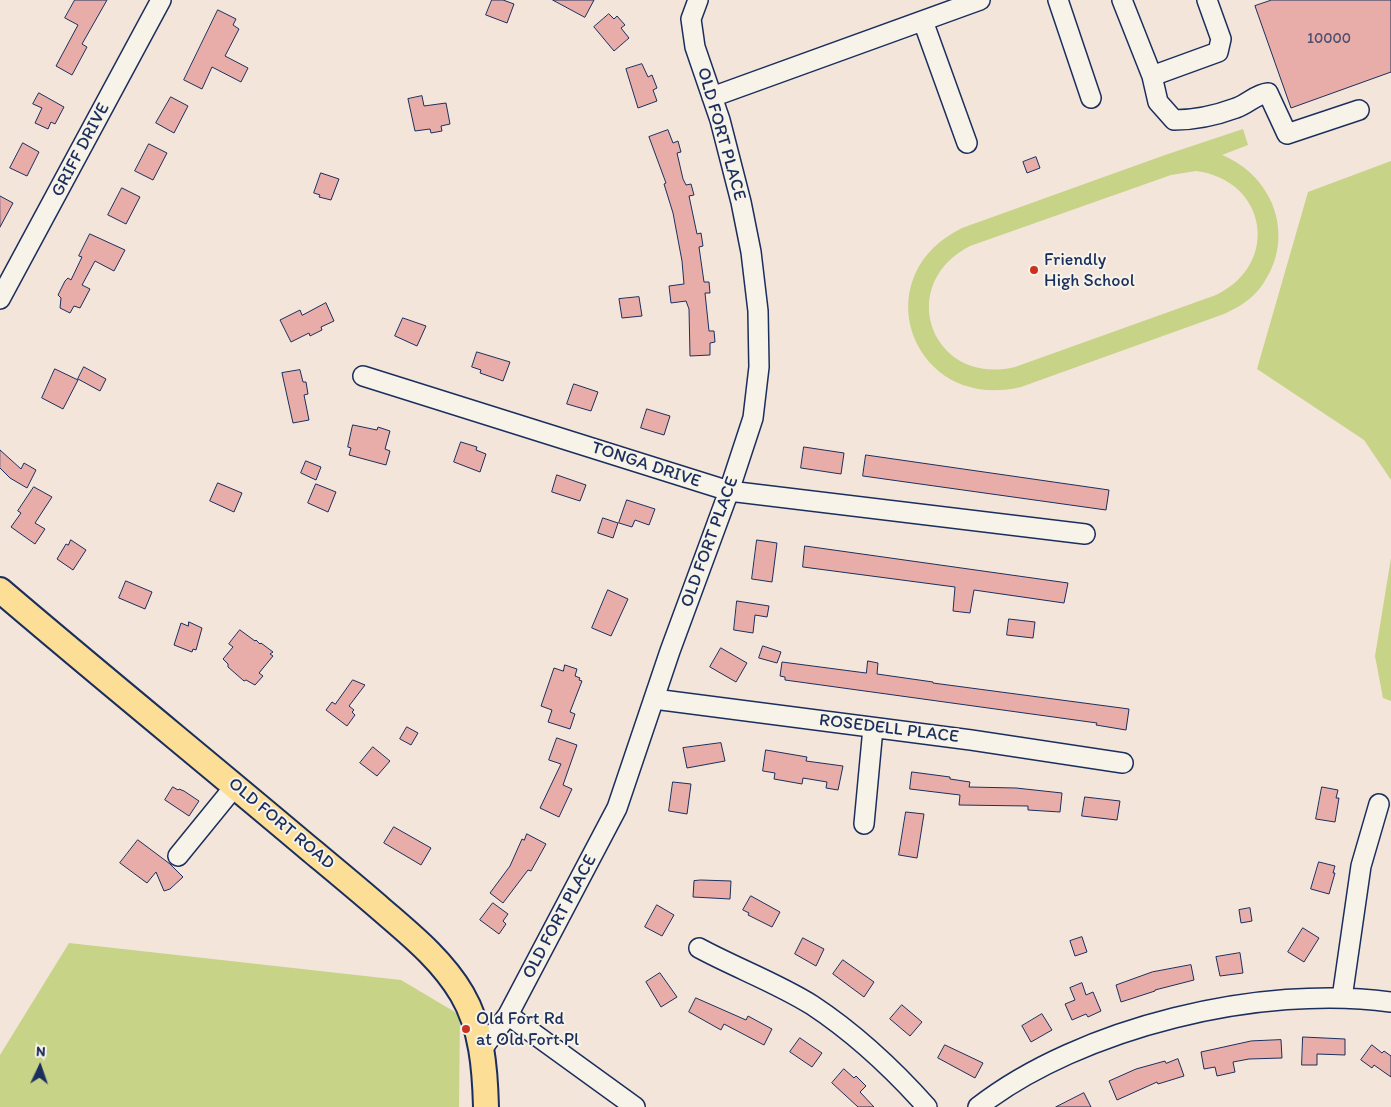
<!DOCTYPE html>
<style>
body{margin:0}
#map{position:relative;width:1391px;height:1107px;overflow:hidden;background:#f4e5db;font-family:Itim,sans-serif}
canvas{display:block}
.north{position:absolute;left:15px;top:1042px;width:50px;height:50px;-webkit-text-stroke:4px #f7f3e8;paint-order:stroke;rotate:3deg;font-size:14px;font-weight:700;line-height:20px;text-align:center;color:#1b2f5e}
.north::after{content:'';display:block;margin:auto;width:18px;height:22px;background:#1b2f5e;clip-path:polygon(50% 0,100% 100%,50% 72%,0 100%)}
</style>
<div id="map">
<canvas width="1391" height="1107"></canvas>
<div class="north">N</div>
</div>
<script>
const ctx = document.querySelector('canvas').getContext('2d');
ctx.lineJoin = 'round';
function fill(path, color) {
  ctx.fillStyle = color;
  ctx.fill(path, 'evenodd');
}
function stroke(path, color, width, dash) {
  ctx.strokeStyle = color;
  ctx.lineWidth = width;
  ctx.lineCap = dash ? 'butt' : 'round';
  ctx.setLineDash(dash || []);
  ctx.stroke(path);
}
function label(font, color, halo, rows, align = 'center') {
  ctx.font = font + ' Itim,sans-serif';
  ctx.lineWidth = 4;
  ctx.setLineDash([]);
  ctx.textBaseline = 'middle';
  ctx.strokeStyle = halo;
  ctx.fillStyle = color;
  for (const [text, x, y, turn = 0] of rows) {
    ctx.save();
    ctx.translate(x, y);
    ctx.rotate((+turn || 0) * Math.PI / 180);
    ctx.textAlign = isNaN(turn) ? turn : align;
    if (halo) ctx.strokeText(text, 0, 0);
    ctx.fillText(text, 0, 0);
    ctx.restore();
  }
}
fill(new Path2D(`
 M 1243,129 L 1248,145 L 1222,155 C 1274,176 1296,237 1263,284 C 1253,299 1239,307 1224,314 L 1021,387 C 913,413 862,277 962,228 L 1165,155 ZM 1196,171 C 1267,180 1281,264 1216,295 L 1015,367 C 932,387 894,285 970,246 L 1171,175 Z
 M 1391,161 L 1391,480 L 1364,440 L 1257,369 L 1308,192 Z
 M 1391,558 L 1391,701 L 1383,698 L 1375,656 Z
 M 69,943 L 401,980 L 460,1015 L 459,1107 L 0,1107 L 0,1055 Z`), '#c7d386');
const building = new Path2D(`
 M 75,0 L 107,0 L 82,44 L 87,47 L 72,75 L 56,66 L 78,25 L 65,18 Z
 M 492,0 L 503,0 L 514,4 L 507,23 L 486,15 Z
 M 553,0 L 594,0 L 585,17 Z
 M 1272,0 L 1391,0 L 1391,72 L 1291,108 L 1255,6 Z
 M 218,10 L 236,19 L 233,25 L 239,29 L 225,56 L 248,68 L 241,82 L 212,67 L 202,89 L 184,80 Z
 M 609,14 L 614,19 L 617,16 L 625,25 L 621,28 L 629,38 L 614,51 L 594,27 Z
 M 642,64 L 648,77 L 652,75 L 657,88 L 653,90 L 657,101 L 638,108 L 626,69 Z
 M 39,93 L 64,107 L 55,124 L 51,122 L 48,129 L 35,123 L 42,108 L 33,104 Z
 M 422,96 L 424,106 L 446,103 L 450,124 L 441,126 L 442,131 L 431,133 L 430,129 L 415,131 L 408,99 Z
 M 171,97 L 188,106 L 174,133 L 156,123 Z
 M 668,130 L 673,143 L 678,141 L 681,152 L 677,153 L 683,179 L 686,185 L 691,184 L 694,195 L 689,196 L 697,234 L 701,233 L 703,246 L 699,247 L 704,282 L 709,282 L 710,293 L 705,293 L 709,331 L 714,331 L 715,342 L 710,343 L 710,355 L 690,356 L 689,309 L 686,301 L 671,303 L 669,286 L 684,284 L 682,261 L 673,213 L 664,184 L 666,183 L 649,137 Z
 M 23,143 L 39,152 L 27,176 L 10,168 Z
 M 149,144 L 167,153 L 153,180 L 135,171 Z
 M 1036,157 L 1040,168 L 1027,173 L 1023,162 Z
 M 321,173 L 339,179 L 331,200 L 319,197 L 320,195 L 314,193 Z
 M 122,188 L 140,197 L 126,224 L 108,215 Z
 M 0,196 L 13,203 L 0,227 Z
 M 90,234 L 125,250 L 114,271 L 95,261 L 82,285 L 90,289 L 80,308 L 74,306 L 70,313 L 60,308 L 61,298 L 58,295 L 65,281 L 68,278 L 71,280 L 82,257 L 79,256 Z
 M 639,297 L 642,316 L 622,318 L 619,299 Z
 M 326,303 L 334,321 L 321,327 L 322,330 L 310,336 L 309,333 L 291,342 L 280,320 L 300,310 L 302,315 Z
 M 403,318 L 426,326 L 417,346 L 395,336 Z
 M 477,352 L 510,362 L 503,381 L 480,373 L 481,370 L 472,367 Z
 M 84,367 L 106,379 L 100,391 L 78,379 Z
 M 55,369 L 78,380 L 63,409 L 42,398 Z
 M 300,370 L 303,382 L 306,382 L 308,394 L 304,395 L 309,420 L 293,423 L 282,373 Z
 M 574,384 L 598,392 L 591,411 L 567,404 Z
 M 647,409 L 670,416 L 664,435 L 641,428 Z
 M 353,425 L 377,430 L 378,427 L 390,431 L 385,449 L 390,451 L 386,465 L 349,455 L 351,448 L 348,447 Z
 M 461,442 L 477,447 L 476,450 L 486,454 L 480,472 L 454,462 Z
 M 804,447 L 844,453 L 841,474 L 801,468 Z
 M 0,450 L 21,469 L 24,463 L 36,470 L 27,488 L 10,478 L 0,468 Z
 M 866,455 L 1109,490 L 1106,510 L 863,476 Z
 M 306,461 L 321,467 L 316,480 L 301,473 Z
 M 557,475 L 586,485 L 580,501 L 552,492 Z
 M 218,483 L 242,493 L 234,512 L 210,501 Z
 M 316,484 L 336,492 L 328,512 L 308,503 Z
 M 34,487 L 52,497 L 35,523 L 45,529 L 35,544 L 11,527 L 21,513 L 18,511 Z
 M 627,500 L 655,509 L 649,525 L 635,520 L 632,527 L 619,523 Z
 M 603,518 L 618,523 L 613,538 L 598,533 Z
 M 71,540 L 86,550 L 73,570 L 57,559 L 66,544 L 68,545 Z
 M 757,540 L 777,543 L 772,582 L 752,579 Z
 M 805,546 L 1068,583 L 1064,603 L 974,590 L 970,613 L 953,611 L 955,587 L 803,567 Z
 M 126,581 L 152,592 L 145,609 L 119,598 Z
 M 608,590 L 628,599 L 611,636 L 592,628 Z
 M 737,601 L 769,606 L 767,617 L 755,615 L 753,633 L 734,630 Z
 M 1009,619 L 1035,622 L 1033,638 L 1007,635 Z
 M 189,622 L 202,628 L 196,650 L 193,649 L 192,652 L 174,645 L 181,623 L 188,626 Z
 M 240,630 L 255,641 L 256,640 L 260,644 L 261,643 L 273,652 L 270,654 L 273,656 L 259,673 L 263,676 L 255,685 L 246,680 L 244,681 L 228,667 L 228,664 L 223,659 L 233,647 L 229,644 Z
 M 763,646 L 781,652 L 777,663 L 759,658 Z
 M 721,648 L 747,663 L 736,682 L 710,667 Z
 M 868,661 L 878,663 L 877,674 L 933,682 L 933,683 L 1129,709 L 1126,730 L 1096,725 L 1097,723 L 785,680 L 785,677 L 780,676 L 782,662 L 866,673 Z
 M 565,665 L 577,669 L 575,676 L 580,678 L 579,680 L 582,681 L 570,712 L 575,714 L 570,729 L 548,722 L 552,710 L 541,706 L 554,668 L 563,671 Z
 M 353,680 L 365,685 L 349,706 L 354,710 L 352,712 L 355,715 L 347,726 L 326,710 L 332,702 L 335,704 Z
 M 407,727 L 418,733 L 411,745 L 400,739 Z
 M 557,738 L 577,745 L 563,785 L 572,789 L 559,817 L 540,808 L 561,764 L 549,760 Z
 M 721,743 L 725,761 L 687,768 L 683,748 Z
 M 373,747 L 390,761 L 377,776 L 360,763 Z
 M 766,750 L 807,757 L 806,761 L 843,766 L 838,790 L 826,788 L 827,782 L 803,778 L 802,784 L 774,779 L 775,773 L 763,771 Z
 M 912,772 L 950,777 L 950,779 L 970,782 L 969,787 L 1016,788 L 1062,793 L 1060,812 L 1028,810 L 1028,806 L 959,805 L 960,795 L 910,789 Z
 M 673,782 L 691,784 L 687,814 L 669,811 Z
 M 173,787 L 178,790 L 179,789 L 184,791 L 199,801 L 189,816 L 165,800 Z
 M 1322,787 L 1338,790 L 1336,798 L 1339,798 L 1335,822 L 1316,819 Z
 M 1085,797 L 1120,801 L 1117,820 L 1082,816 Z
 M 906,812 L 924,814 L 917,858 L 899,855 Z
 M 394,827 L 431,848 L 421,865 L 384,843 Z
 M 527,834 L 546,844 L 531,871 L 528,870 L 503,903 L 490,893 L 510,866 L 522,839 L 524,840 Z
 M 138,840 L 170,864 L 183,877 L 170,889 L 164,891 L 156,872 L 147,883 L 120,863 Z
 M 1319,862 L 1335,866 L 1333,873 L 1335,873 L 1329,894 L 1311,889 Z
 M 701,880 L 731,881 L 730,899 L 693,897 L 694,881 Z
 M 751,896 L 780,912 L 772,927 L 748,915 L 749,913 L 743,910 Z
 M 493,903 L 508,914 L 503,921 L 506,924 L 499,934 L 480,920 Z
 M 657,905 L 674,915 L 662,936 L 645,927 Z
 M 1250,908 L 1252,921 L 1241,923 L 1239,910 Z
 M 1303,928 L 1319,938 L 1304,962 L 1288,952 Z
 M 1082,937 L 1087,952 L 1075,956 L 1070,941 Z
 M 803,938 L 824,949 L 816,966 L 795,954 Z
 M 1240,953 L 1243,973 L 1220,976 L 1216,957 Z
 M 843,960 L 874,982 L 864,997 L 833,974 Z
 M 1191,965 L 1194,980 L 1155,990 L 1155,991 L 1121,1002 L 1116,985 L 1152,972 Z
 M 660,973 L 677,997 L 661,1007 L 646,982 Z
 M 1082,983 L 1086,995 L 1093,992 L 1101,1011 L 1088,1017 L 1086,1014 L 1072,1020 L 1065,1004 L 1075,1000 L 1070,988 Z
 M 696,998 L 746,1020 L 748,1016 L 772,1029 L 764,1045 L 724,1024 L 721,1030 L 689,1012 Z
 M 902,1005 L 922,1022 L 910,1036 L 890,1019 Z
 M 1042,1014 L 1052,1030 L 1031,1042 L 1022,1026 Z
 M 1303,1037 L 1345,1039 L 1345,1055 L 1317,1054 L 1317,1065 L 1302,1065 Z
 M 800,1038 L 822,1053 L 812,1067 L 790,1052 Z
 M 1281,1040 L 1282,1058 L 1249,1059 L 1233,1062 L 1235,1072 L 1217,1076 L 1215,1067 L 1204,1069 L 1201,1052 L 1251,1041 Z
 M 945,1045 L 983,1063 L 975,1078 L 938,1058 Z
 M 1372,1045 L 1382,1053 L 1384,1051 L 1391,1056 L 1391,1077 L 1374,1065 L 1372,1068 L 1361,1060 Z
 M 1178,1059 L 1184,1076 L 1158,1084 L 1157,1082 L 1117,1100 L 1109,1081 L 1136,1069 L 1165,1061 L 1166,1063 Z
 M 844,1069 L 854,1078 L 856,1076 L 866,1086 L 860,1092 L 874,1107 L 858,1107 L 832,1083 Z
 M 1084,1093 L 1091,1107 L 1056,1107 Z`);
fill(building, '#e8ada8');
stroke(building, '#1b2f5e', 1);
const minor = new Path2D(`
 M 1058,0 L 1091,98
 M 1122,0 L 1152,76 L 1158,102 L 1174,120 C 1195,120 1217,115 1236,108 C 1248,104 1256,94 1268,93 L 1287,134 L 1359,110
 M 923,21 L 967,143
 M 1152,76 L 1218,52 L 1221,39 L 1207,0
 M 712,97 L 980,0
 M 0,299 L 161,0
 M 363,376 L 729,491 L 1085,534
 M 654,699 L 971,740 L 1123,763
 M 864,824 L 873,728
 M 178,856 L 235,786
 M 699,948 C 736,968 777,983 812,1005 C 856,1034 893,1069 927,1107
 M 1342,998 L 1361,866 L 1379,804
 M 508,1015 L 635,1107
 M 482,1049 L 508,1015 L 617,808 L 670,651 L 729,491 L 753,418 L 759,367 L 758,311 L 751,252 L 741,202 L 720,120 L 695,47 L 691,19 L 698,0
 M 978,1107 C 1081,1027 1262,984 1391,1002`);
const major = new Path2D(`
 M 0,590 C 103,678 209,764 312,851 C 336,871 359,890 382,910 C 411,935 442,960 462,994 C 482,1028 485,1069 486,1107`);
stroke(minor, '#1b2f5e', 22);
stroke(major, '#1b2f5e', 28);
stroke(minor, '#f7f3e8', 19);
stroke(major, '#fcde96', 24);
for (const [x, y, r, color] of [
 [1034,270,5,"#c8321e"],
 [466,1029,5,"#c8321e"]
]) {
  const dot = new Path2D();
  dot.arc(x, y, r, 0, 2 * Math.PI);
  ctx.fillStyle = color;
  ctx.fill(dot);
  stroke(dot, '#f7f3e8', 2);
}
label('15px', '#4e4e70', null, [
 ["10000",1329,39]
]);
label('18px', '#1b2f5e', '#f7f3e8', [
 ["OLD FORT PLACE",721,134,74],
 ["GRIFF DRIVE",81,150,-62],
 ["TONGA DRIVE",646,465,18],
 ["OLD FORT PLACE",710,542,-70],
 ["ROSEDELL PLACE",889,729,7],
 ["OLD FORT ROAD",281,824,40],
 ["OLD FORT PLACE",560,917,-62]
]);
label('18px', '#1b2f5e', '#f7f3e8', [
 ["Friendly",1044,260],
 ["High School",1044,281],
 ["Old Fort Rd",476,1019],
 ["at Old Fort Pl",476,1040]
], 'left');
</script>
